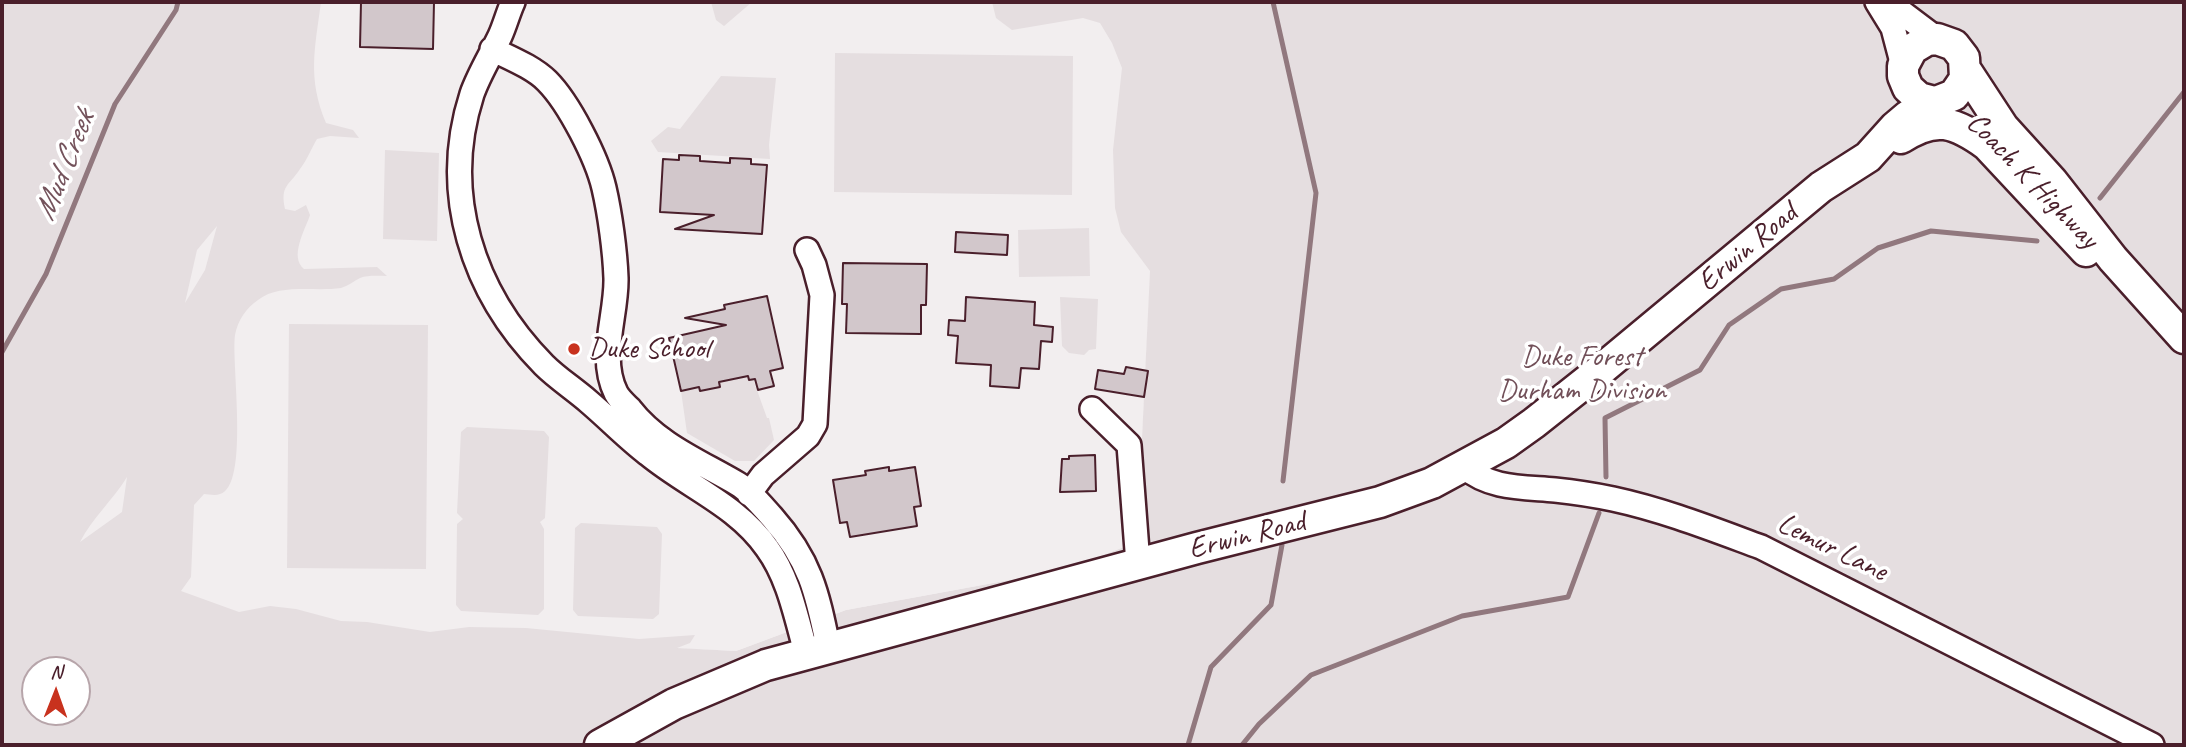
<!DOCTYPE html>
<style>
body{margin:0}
#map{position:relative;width:2186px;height:747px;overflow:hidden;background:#fff;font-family:Caveat,sans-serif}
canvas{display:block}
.frame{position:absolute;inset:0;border:4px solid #4a1f2b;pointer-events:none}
.north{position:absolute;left:21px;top:656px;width:70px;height:70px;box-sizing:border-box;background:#fff;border:2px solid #b7a5aa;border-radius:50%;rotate:1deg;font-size:19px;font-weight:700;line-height:28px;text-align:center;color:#4a1f2b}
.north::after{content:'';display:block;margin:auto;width:24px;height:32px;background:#c8321e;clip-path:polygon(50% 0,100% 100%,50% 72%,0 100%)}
</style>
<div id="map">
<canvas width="2186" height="747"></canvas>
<div class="frame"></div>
<div class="north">N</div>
</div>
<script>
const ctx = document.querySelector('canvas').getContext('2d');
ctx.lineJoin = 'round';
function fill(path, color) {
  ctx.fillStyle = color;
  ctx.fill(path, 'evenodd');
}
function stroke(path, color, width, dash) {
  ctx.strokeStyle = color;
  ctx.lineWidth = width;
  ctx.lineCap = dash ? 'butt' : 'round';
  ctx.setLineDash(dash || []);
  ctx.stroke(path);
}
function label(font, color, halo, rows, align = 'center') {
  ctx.font = font + ' Caveat,sans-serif';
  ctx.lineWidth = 7;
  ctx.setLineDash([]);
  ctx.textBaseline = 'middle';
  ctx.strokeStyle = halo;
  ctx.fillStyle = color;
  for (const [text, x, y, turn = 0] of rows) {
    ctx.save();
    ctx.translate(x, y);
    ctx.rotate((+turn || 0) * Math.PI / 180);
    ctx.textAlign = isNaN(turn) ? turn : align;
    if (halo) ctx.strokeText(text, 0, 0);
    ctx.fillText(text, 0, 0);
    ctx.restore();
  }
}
fill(new Path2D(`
 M 105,2 L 1164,2 L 1137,542 L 1064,570 L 846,610 L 736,651 L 2,619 Z`), '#f2eeef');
fill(new Path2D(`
 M 2,2 L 321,2 C 315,48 307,78 326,123 L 353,130 L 359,138 L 330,136 L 317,139 C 311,149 307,160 300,169 C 289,186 280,185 285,209 L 295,211 L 306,205 L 310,215 C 305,230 289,257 304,269 L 377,267 L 387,276 C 378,276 368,275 360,278 C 354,281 348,286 341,288 C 315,292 280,283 258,300 C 246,308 238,320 235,335 C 231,362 250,486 220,494 C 215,496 208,494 204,494 L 194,505 L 191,577 L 181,591 L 239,612 L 270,606 L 296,609 L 341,621 L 367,622 L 430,632 L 469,627 L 526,628 L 639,639 L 695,635 L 690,643 L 677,648 L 736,651 L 846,610 L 1064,570 L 1137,542 L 1150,271 L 1121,232 L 1115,208 L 1113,150 L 1122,68 L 1112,43 L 1100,23 L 1083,18 L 1012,30 L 996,18 L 992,2 L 2184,2 L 2184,745 L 2,745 ZM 217,226 L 205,270 L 185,303 L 197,250 ZM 127,477 L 122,512 L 80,542 C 92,518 113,500 127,477 ZM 35,670 L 77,670 L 77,712 L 35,712 Z
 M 711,2 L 752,2 L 724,26 L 716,20 Z
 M 835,53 L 1073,56 L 1072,195 L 834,192 Z
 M 721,76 L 776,78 L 769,145 L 770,159 L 658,152 L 651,141 L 668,127 L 680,129 Z
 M 385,150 L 439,153 L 437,241 L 383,239 Z
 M 1089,228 L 1090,276 L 1019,277 L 1018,230 Z
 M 1060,297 L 1098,299 L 1096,349 L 1089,350 L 1084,355 L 1069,353 L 1062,346 Z
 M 289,324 L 428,325 L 426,569 L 287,568 Z
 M 748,376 L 750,380 L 753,379 L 767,418 L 769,418 L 774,440 L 754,461 L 735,461 L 687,433 L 681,391 L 699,387 L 700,391 L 720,387 L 719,382 Z
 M 467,427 L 544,431 L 549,437 L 545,518 L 540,522 L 544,529 L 544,609 L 538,615 L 461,611 L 456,605 L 457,524 L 463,519 L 457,513 L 461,432 Z
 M 581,523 L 657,527 L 662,534 L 659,614 L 653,619 L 578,616 L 573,610 L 575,528 Z`), '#e5dee0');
stroke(new Path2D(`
 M 1273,2 L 1316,193 L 1283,481
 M 2100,198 L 2184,92
 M 2,352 L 46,274 L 115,104 L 176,10 L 178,2
 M 1606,477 L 1605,418 L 1700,370 L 1729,325 L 1781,289 L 1834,279 L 1878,248 L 1931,231 L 2037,241
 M 1188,745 L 1211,667 L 1271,605 L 1282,545
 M 1242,745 L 1259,724 L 1311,675 L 1462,616 L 1568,597 L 1599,513`), '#91787e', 5);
const building = new Path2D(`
 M 361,2 L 434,2 L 433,49 L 360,47 Z
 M 679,155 L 700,156 L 700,161 L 730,163 L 730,158 L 751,159 L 751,164 L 767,165 L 762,234 L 675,229 L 714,215 L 660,212 L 663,159 L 679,160 Z
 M 956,232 L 1008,235 L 1007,255 L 955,252 Z
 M 843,263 L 927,264 L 926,305 L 921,305 L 921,334 L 846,333 L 847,304 L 842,304 Z
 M 767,296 L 783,368 L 770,371 L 774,386 L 758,390 L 755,379 L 749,380 L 748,376 L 719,382 L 720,387 L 700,391 L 699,387 L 681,391 L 669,338 L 726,325 L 685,318 L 725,309 L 724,305 Z
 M 966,297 L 1035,302 L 1034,325 L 1053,327 L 1052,342 L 1041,341 L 1039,369 L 1021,368 L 1019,388 L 990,386 L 991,365 L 956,363 L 958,336 L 948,335 L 949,320 L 965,321 Z
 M 1126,367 L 1148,371 L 1144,397 L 1095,389 L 1098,370 L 1124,374 Z
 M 1095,455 L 1096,491 L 1060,492 L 1062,459 L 1069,459 L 1069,456 Z
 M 889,467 L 889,471 L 915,467 L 921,506 L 914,507 L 917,526 L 850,537 L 847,522 L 840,523 L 833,480 L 866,475 L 865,471 Z`);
fill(building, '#d2c7cb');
stroke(building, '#4a1f2b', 2);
const minor = new Path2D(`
 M 513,2 C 508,13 505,25 500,36 C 491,55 479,74 472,94 C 440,193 472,292 544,365 C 557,378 574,389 589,402 C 609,419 627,438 648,454 C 688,487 737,505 767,548 C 789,578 796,617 806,652
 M 1877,2 L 1893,28 L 1903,66
 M 1888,2 L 1937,39
 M 492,49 C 510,58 533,67 547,81 C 569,103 597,158 604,188 C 610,214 615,251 616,278 C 617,315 598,357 616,393 C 619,399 625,404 630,409 C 658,445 699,461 738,484 C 751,492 762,506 772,517 C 810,560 817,592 828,646
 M 1092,409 L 1129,445 L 1138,564
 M 1464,467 C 1491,489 1522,487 1555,490 C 1574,492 1594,495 1613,499 C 1664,510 1712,529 1761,547 L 2152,745
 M 749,494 L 763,475 L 808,436 L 815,424 L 822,295 L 814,265 L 807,250`);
const major = new Path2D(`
 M 1967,72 L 2003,127 L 2052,181 L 2113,259 L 2184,338
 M 1901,138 C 1936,115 1955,122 1987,145 L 2086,251
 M 600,745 L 674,704 L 766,665 L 1197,548 L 1380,502 L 1432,483 L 1506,443 L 1534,423 L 1597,373 L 1821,187 L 1868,157 L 1895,127 L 1908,116 L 1921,108 L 1954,95 L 1965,79 L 1964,58 L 1954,45 L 1937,39 L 1927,40 L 1912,49 L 1903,66 L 1903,76 L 1908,88 L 1919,98 L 1934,102`);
stroke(minor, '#4a1f2b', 28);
stroke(major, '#4a1f2b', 35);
stroke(minor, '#fff', 23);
stroke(major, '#fff', 30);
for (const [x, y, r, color] of [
 [574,349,7,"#c8321e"]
]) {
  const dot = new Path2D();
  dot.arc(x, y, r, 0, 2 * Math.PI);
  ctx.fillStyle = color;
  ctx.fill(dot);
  stroke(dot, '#fff', 2.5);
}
label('30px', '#4a1f2b', '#fff', [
 ["Coach K Highway",2032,181,46],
 ["Erwin Road",1748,248,-40],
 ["Erwin Road",1247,536,-14],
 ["Lemur Lane",1832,548,26]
]);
label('30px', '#4a1f2b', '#fff', [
 ["Duke School",588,349]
], 'left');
label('30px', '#714f58', '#fff', [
 ["Duke Forest",1582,357],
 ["Durham Division",1582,391]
]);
label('italic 32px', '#74535c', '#fff', [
 ["Mud Creek",65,166,-68]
]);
</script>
